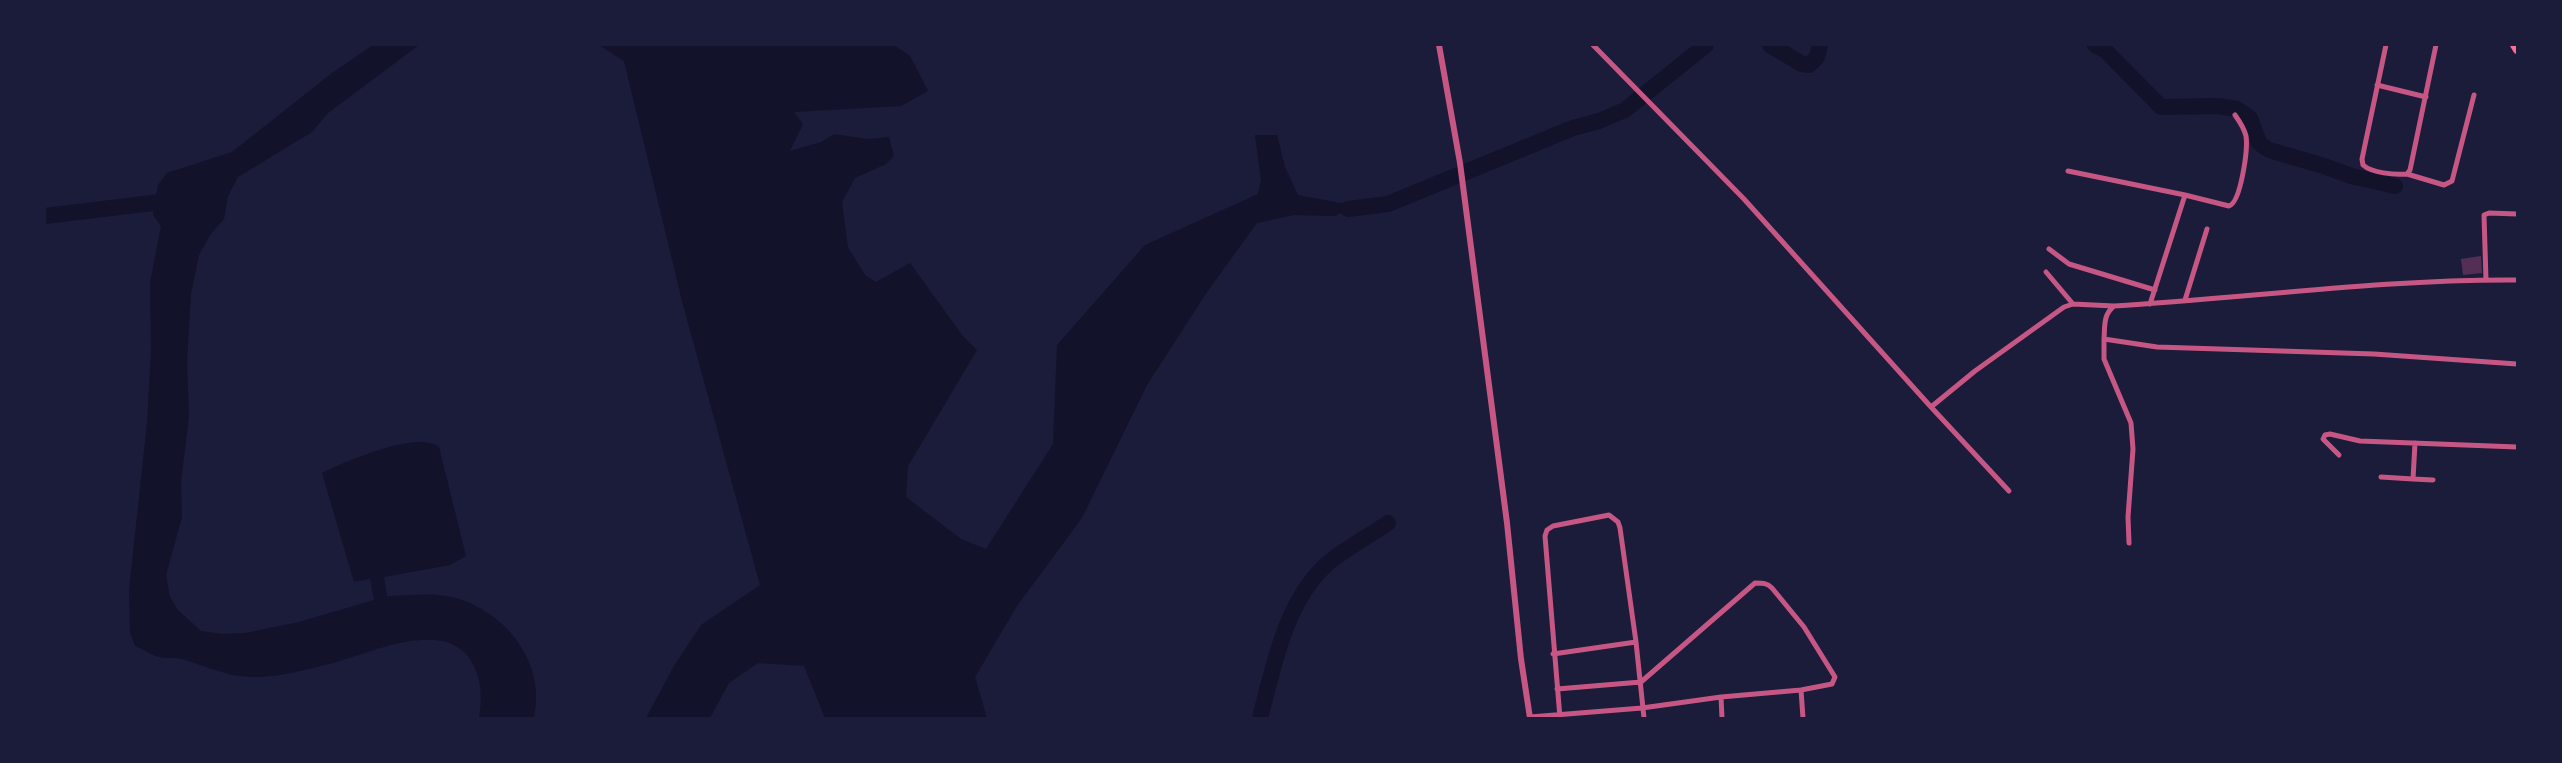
<!DOCTYPE html>
<style>
body{margin:0}
#map{position:relative;width:2562px;height:763px;overflow:hidden;background:#1b1b3a;font-family:Barlow,sans-serif}
canvas{display:block}
.frame{position:absolute;inset:0;border:46px solid #1b1b3a;pointer-events:none}
</style>
<div id="map">
<canvas width="2562" height="763"></canvas>
<div class="frame"></div>
</div>
<script>
const ctx = document.querySelector('canvas').getContext('2d');
ctx.lineJoin = 'round';
function fill(path, color) {
  ctx.fillStyle = color;
  ctx.fill(path, 'evenodd');
}
function stroke(path, color, width, dash) {
  ctx.strokeStyle = color;
  ctx.lineWidth = width;
  ctx.lineCap = dash ? 'butt' : 'round';
  ctx.setLineDash(dash || []);
  ctx.stroke(path);
}
fill(new Path2D(`
 M 373,45 L 419,45 L 328,113 L 312,132 L 238,177 L 228,196 L 224,219 L 210,235 L 199,255 L 191,294 L 187,361 L 189,416 L 181,482 L 182,517 L 166,575 L 170,597 L 178,610 L 201,631 L 221,634 L 245,633 L 299,622 L 374,600 L 370,579 L 354,582 L 322,473 C 346,462 416,430 439,447 L 466,556 L 450,565 L 384,577 L 387,596 C 410,596 436,591 459,599 C 509,615 546,665 534,718 L 479,718 C 482,700 482,683 474,666 C 450,615 373,652 333,663 C 309,669 281,677 255,677 C 230,678 206,666 182,659 C 174,657 166,659 159,657 C 151,655 143,649 135,646 L 130,632 L 129,590 L 147,423 L 151,350 L 150,283 L 161,226 L 153,215 L 158,185 L 167,173 L 232,152 L 332,73 Z
 M 599,45 L 894,45 L 910,56 L 928,91 L 901,106 L 794,112 L 803,124 L 790,151 L 821,142 L 834,134 L 867,139 L 889,137 L 894,156 L 886,164 L 855,178 L 842,202 L 848,248 L 866,276 L 876,282 L 910,263 L 962,335 L 977,350 L 908,466 L 906,497 L 961,539 L 986,549 L 1053,444 L 1057,345 L 1145,245 L 1258,194 L 1261,180 L 1255,135 L 1277,135 L 1285,167 L 1298,195 L 1346,204 L 1348,209 L 1335,216 L 1294,215 L 1257,223 L 1207,292 L 1147,385 L 1082,518 L 1017,606 L 975,677 L 987,718 L 825,718 L 804,666 L 758,663 L 729,683 L 710,718 L 646,718 L 674,666 L 701,625 L 760,585 L 683,305 L 624,61 Z`), '#12122b');
stroke(new Path2D(`
 M 1770,45 L 1802,64 L 1809,65 L 1817,57 L 1820,45
 M 2095,45 L 2105,50 L 2161,107 L 2218,106 L 2237,109 L 2250,118 L 2259,143 L 2269,150 L 2324,166 L 2351,176 L 2395,186
 M 1348,209 L 1388,204 L 1573,128 L 1599,121 L 1625,110 L 1706,45
 M 45,216 L 177,200
 M 1260,718 C 1274,666 1285,602 1327,564 C 1344,549 1368,537 1388,523`), '#12122b', 16);
fill(new Path2D(`
 M 2481,256 L 2482,273 L 2463,275 L 2461,259 Z`), '#542f53');
stroke(new Path2D(`
 M 1593,45 L 1744,199 L 1931,407
 M 2386,45 L 2362,159 L 2363,165 C 2372,173 2394,175 2407,174 L 2410,170 L 2436,45
 M 2377,85 L 2426,97
 M 2068,171 L 2185,195
 M 2407,174 L 2444,185 L 2452,181 L 2474,95
 M 2049,249 L 2069,264 L 2155,290
 M 2046,272 L 2073,304
 M 2486,280 L 2484,215 L 2489,213 L 2517,214
 M 2517,280 C 2383,279 2248,298 2114,306 C 2103,315 2105,326 2104,339 L 2157,347 L 2374,354 L 2517,364
 M 2185,300 L 2207,229
 M 2150,304 L 2185,195 L 2229,206 C 2241,202 2248,149 2246,136 C 2244,128 2240,122 2235,115
 M 2104,339 L 2104,359 L 2131,423 L 2133,449 L 2128,517 L 2129,543
 M 2339,455 L 2323,439 L 2325,435 L 2330,434 L 2360,441 L 2517,447
 M 2381,477 L 2413,479 L 2415,443
 M 2413,479 L 2433,480
 M 2009,491 L 1931,407 L 1975,371 L 2064,307 L 2073,304 L 2114,306
 M 1553,654 L 1636,642
 M 1801,690 L 1803,718
 M 1721,697 L 1722,718
 M 1530,717 L 1642,708 L 1721,697 L 1801,690 L 1832,684 L 1835,677 L 1804,627 L 1772,588 C 1767,583 1763,583 1755,583 L 1641,682 L 1557,689
 M 1560,718 L 1545,536 L 1547,530 L 1553,526 L 1609,515 L 1618,522 L 1620,528 L 1636,642 L 1644,718`), '#c65784', 5);
stroke(new Path2D(`
 M 1439,45 L 1460,163 L 1507,523 L 1521,659 L 1530,718`), '#c65784', 6);
stroke(new Path2D(`
 M 2514,45 L 2517,50`), '#ff6b9d', 8);
</script>
